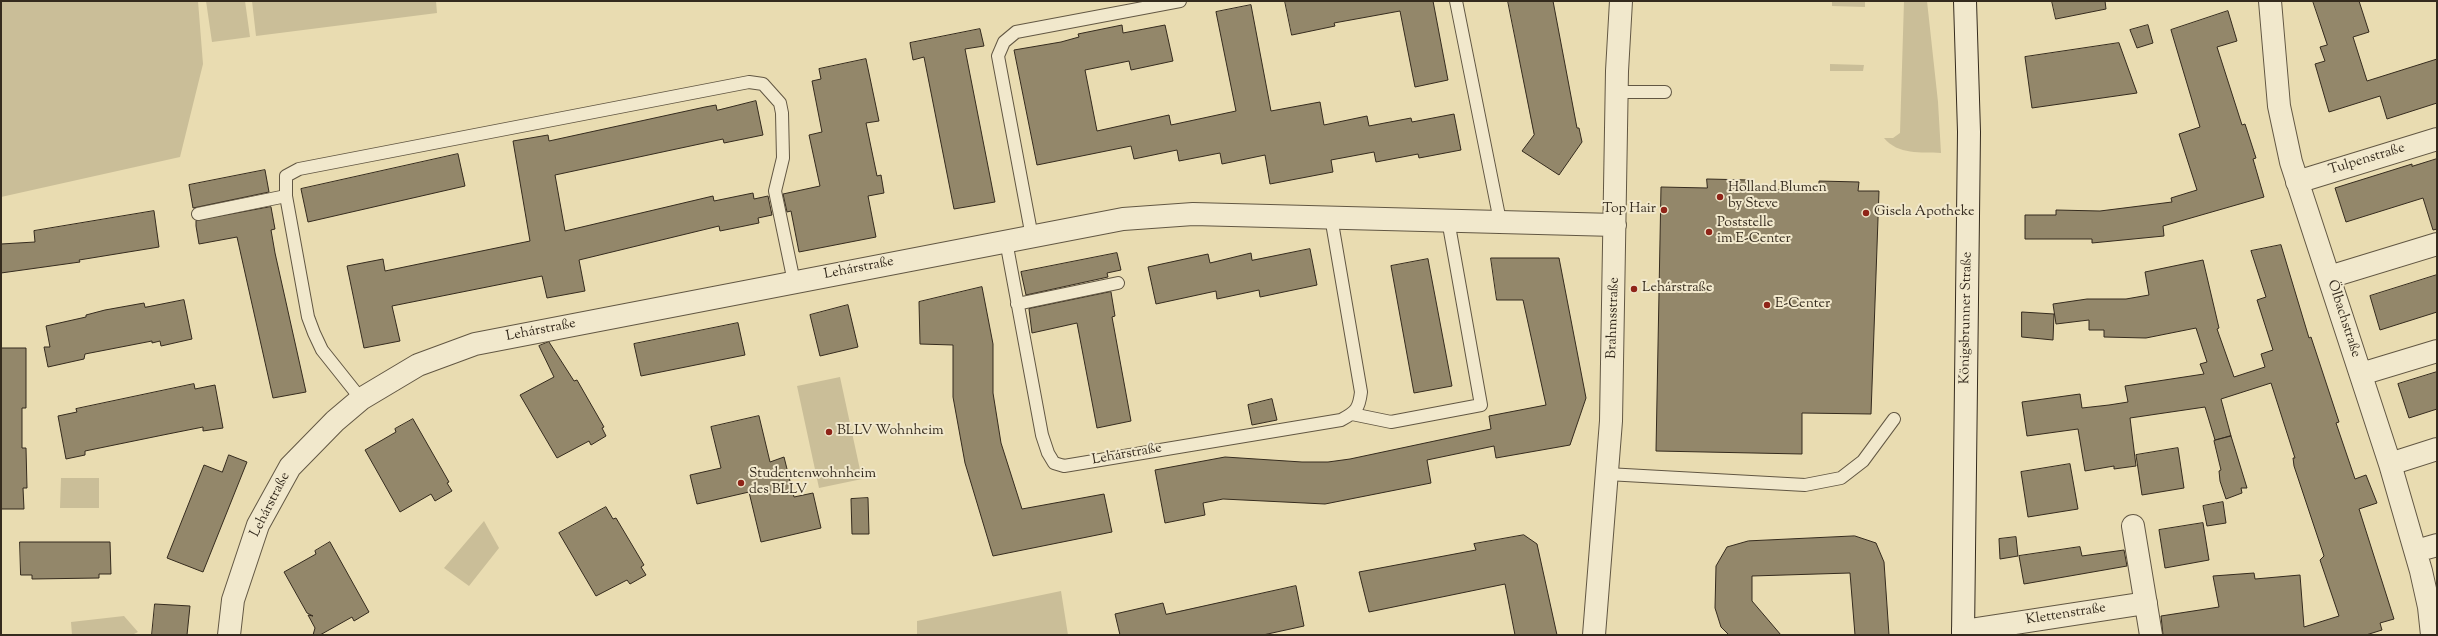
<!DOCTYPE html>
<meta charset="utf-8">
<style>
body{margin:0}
#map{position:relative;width:2438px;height:636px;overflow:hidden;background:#e9dcb1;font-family:"Sorts Mill Goudy",serif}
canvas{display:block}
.frame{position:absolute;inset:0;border:2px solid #352b1e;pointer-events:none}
</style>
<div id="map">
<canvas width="2438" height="636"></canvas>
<div class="frame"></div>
</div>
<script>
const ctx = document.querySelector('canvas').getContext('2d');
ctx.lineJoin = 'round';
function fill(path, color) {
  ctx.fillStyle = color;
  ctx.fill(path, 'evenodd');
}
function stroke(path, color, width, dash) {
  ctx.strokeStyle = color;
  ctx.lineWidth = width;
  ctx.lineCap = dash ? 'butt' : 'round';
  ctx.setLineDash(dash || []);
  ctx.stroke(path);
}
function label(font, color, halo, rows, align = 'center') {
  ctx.font = font + ' "Sorts Mill Goudy",serif';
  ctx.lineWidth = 4;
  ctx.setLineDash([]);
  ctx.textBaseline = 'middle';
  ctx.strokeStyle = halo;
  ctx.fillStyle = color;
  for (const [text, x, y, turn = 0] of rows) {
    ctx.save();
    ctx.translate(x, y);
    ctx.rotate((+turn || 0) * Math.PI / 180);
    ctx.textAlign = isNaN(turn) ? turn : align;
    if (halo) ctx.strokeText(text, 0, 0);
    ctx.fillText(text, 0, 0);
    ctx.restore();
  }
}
fill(new Path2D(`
 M 1,1 L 198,1 L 203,64 L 180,157 L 1,197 Z
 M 206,1 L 245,1 L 250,37 L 212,42 Z
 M 252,1 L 436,1 L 437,13 L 256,36 Z
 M 1832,1 L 1865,1 L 1865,7 L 1832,6 Z
 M 1904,1 L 1927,1 L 1938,102 L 1941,153 C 1921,152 1898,155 1884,138 L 1893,138 L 1900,133 Z
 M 1830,64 L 1864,65 L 1863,71 L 1830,71 Z
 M 840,377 L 862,479 L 819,488 L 797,386 Z
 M 61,478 L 99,478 L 99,508 L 60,508 Z
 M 484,521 L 499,548 L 469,586 L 444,568 Z
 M 1061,591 L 1068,635 L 917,635 L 917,621 Z
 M 124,616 L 138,632 L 132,635 L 72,635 L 71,622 Z`), '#cabe98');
const building = new Path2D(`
 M 1285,1 L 1433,1 L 1448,80 L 1415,87 L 1400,11 L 1334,23 L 1335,26 L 1292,35 Z
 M 1508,1 L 1553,1 L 1577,128 L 1579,128 L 1582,142 L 1559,175 L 1522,151 L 1534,135 Z
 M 2052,1 L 2105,1 L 2106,9 L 2056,19 Z
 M 2313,1 L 2359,1 L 2369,32 L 2353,37 L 2367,81 L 2437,59 L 2437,103 L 2387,119 L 2380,96 L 2329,112 L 2315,64 L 2325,61 L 2320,47 L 2327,45 Z
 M 1251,5 L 1271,111 L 1320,102 L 1324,125 L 1367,116 L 1369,126 L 1411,118 L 1412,122 L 1454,114 L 1461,150 L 1419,158 L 1418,154 L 1376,162 L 1374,152 L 1331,160 L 1333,172 L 1270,184 L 1265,155 L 1222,164 L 1220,153 L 1179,161 L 1177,150 L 1134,159 L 1131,146 L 1037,165 L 1014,50 L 1061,42 L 1079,37 L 1078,34 L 1122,25 L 1123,33 L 1165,25 L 1173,61 L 1131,70 L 1129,61 L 1085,70 L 1097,131 L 1169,115 L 1171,125 L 1236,111 L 1216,12 Z
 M 2228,11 L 2237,41 L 2217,47 L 2242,125 L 2245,124 L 2256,158 L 2253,159 L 2264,197 L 2163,226 L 2164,236 L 2092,243 L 2092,239 L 2025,239 L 2025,215 L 2056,215 L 2056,210 L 2100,211 L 2172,202 L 2171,198 L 2197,190 L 2179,134 L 2200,127 L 2171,30 Z
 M 2148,25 L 2153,43 L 2137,48 L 2130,30 Z
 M 980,29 L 984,46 L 965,49 L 995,202 L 954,209 L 924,57 L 913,60 L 910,43 Z
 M 2119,43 L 2137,93 L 2032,108 L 2025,57 Z
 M 866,59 L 879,121 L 866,123 L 877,176 L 881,175 L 884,193 L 868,196 L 876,237 L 799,252 L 791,211 L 787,212 L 783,194 L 820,186 L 809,135 L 822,132 L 812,81 L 821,79 L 819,69 Z
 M 756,101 L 763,135 L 724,143 L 723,139 L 555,175 L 565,231 L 713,196 L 714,201 L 753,193 L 754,199 L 768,196 L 772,215 L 758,218 L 759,223 L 720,231 L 719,226 L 579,260 L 585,291 L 547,298 L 542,276 L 392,306 L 400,341 L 364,348 L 347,266 L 383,259 L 385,271 L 530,241 L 513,141 L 548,135 L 549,141 L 705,107 L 716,105 L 717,110 Z
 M 458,154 L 465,186 L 308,222 L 301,189 Z
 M 2437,159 L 2437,229 L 2433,230 L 2423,198 L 2346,222 L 2335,188 L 2412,164 L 2412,166 Z
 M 265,170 L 269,192 L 193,208 L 189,185 Z
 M 1707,179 L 1750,180 L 1750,189 L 1819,190 L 1819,181 L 1859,182 L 1858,191 L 1879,191 L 1871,414 L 1802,413 L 1802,454 L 1656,451 L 1661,187 L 1707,188 Z
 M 271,207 L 275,229 L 271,230 L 275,253 L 306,392 L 273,398 L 237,237 L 199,244 L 196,226 L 196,221 Z
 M 154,211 L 159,247 L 79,260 L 80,262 L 1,273 L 1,244 L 35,242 L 34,231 Z
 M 2281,245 L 2309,338 L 2311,337 L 2339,422 L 2336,423 L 2355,479 L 2366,475 L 2377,503 L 2359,509 L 2394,619 L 2380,623 L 2382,630 L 2366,635 L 2163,635 L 2161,616 L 2219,607 L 2213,576 L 2254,573 L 2255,579 L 2300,575 L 2304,627 L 2339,616 L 2320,560 L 2324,556 L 2294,466 L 2293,458 L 2295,458 L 2271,383 L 2221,399 L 2231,436 L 2215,440 L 2205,407 L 2130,418 L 2136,466 L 2114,469 L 2114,466 L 2085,471 L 2078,429 L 2027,436 L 2022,402 L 2080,394 L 2082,408 L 2109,405 L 2128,402 L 2125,386 L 2204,374 L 2200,364 L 2207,362 L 2196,328 L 2146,338 L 2104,337 L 2104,330 L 2089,330 L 2089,320 L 2056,324 L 2053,304 L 2087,299 L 2126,299 L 2149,295 L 2145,272 L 2203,260 L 2219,328 L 2217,329 L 2234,377 L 2265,367 L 2261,354 L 2273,350 L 2257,300 L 2266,297 L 2251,251 Z
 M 1310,249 L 1317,285 L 1260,297 L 1259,290 L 1217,299 L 1216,291 L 1156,304 L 1148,267 L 1208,254 L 1210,263 L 1251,253 L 1252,260 Z
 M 1117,253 L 1121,270 L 1107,273 L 1108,277 L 1026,295 L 1021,272 Z
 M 1491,258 L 1559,258 L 1586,398 L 1570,445 L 1496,458 L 1494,446 L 1427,460 L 1431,483 L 1325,504 L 1223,499 L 1203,503 L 1205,515 L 1165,523 L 1155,470 L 1225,457 L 1302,462 L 1328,462 L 1350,459 L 1491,429 L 1489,416 L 1546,405 L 1523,300 L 1497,300 Z
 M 1428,259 L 1452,386 L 1414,393 L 1391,266 Z
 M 2437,275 L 2437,312 L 2380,330 L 2370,296 Z
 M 982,287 L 993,344 L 993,393 L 1001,443 L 1022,509 L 1104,494 L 1112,532 L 993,556 L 965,463 L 953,397 L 953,345 L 920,344 L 919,302 Z
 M 1111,292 L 1115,316 L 1112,317 L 1131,421 L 1097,428 L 1077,323 L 1032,333 L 1029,309 Z
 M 184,300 L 192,339 L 161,346 L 160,341 L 152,343 L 152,341 L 85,354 L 84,359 L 48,367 L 44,347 L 50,347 L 46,326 L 86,317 L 86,315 L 105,310 L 144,303 L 145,307 Z
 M 848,305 L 858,347 L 820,356 L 810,315 Z
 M 2022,312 L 2054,314 L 2053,340 L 2022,337 Z
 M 738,323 L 745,355 L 641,376 L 634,344 Z
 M 549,342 L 574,381 L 577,380 L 604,427 L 602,428 L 606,436 L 591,445 L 589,441 L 557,458 L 520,395 L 554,377 L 539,346 Z
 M 1,348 L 26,348 L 26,408 L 22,408 L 22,448 L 26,448 L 27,488 L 23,488 L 24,509 L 1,509 Z
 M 2437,372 L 2437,409 L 2409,418 L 2398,384 Z
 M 194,384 L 195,389 L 215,385 L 223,428 L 203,431 L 203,427 L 163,435 L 85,451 L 85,455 L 66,459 L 58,416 L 77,412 L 76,409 Z
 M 1272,399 L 1277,420 L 1252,425 L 1248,405 Z
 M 759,416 L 770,462 L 784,457 L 794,497 L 813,493 L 821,528 L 761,542 L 749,492 L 697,504 L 690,475 L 721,468 L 711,427 Z
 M 413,419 L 449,482 L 447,483 L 452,491 L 435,501 L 431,494 L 400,512 L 365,450 L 396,432 L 395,429 Z
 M 2231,436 L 2247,488 L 2241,488 L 2242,493 L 2226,499 L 2220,481 L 2219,471 L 2221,470 L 2214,441 Z
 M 2178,448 L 2184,488 L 2142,495 L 2136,455 Z
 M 229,455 L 247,462 L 203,572 L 167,558 L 204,465 L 222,472 Z
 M 2070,464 L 2078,509 L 2028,517 L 2021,472 Z
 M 868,498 L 869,534 L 852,534 L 851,499 Z
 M 2223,502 L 2226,523 L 2207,526 L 2203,506 Z
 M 606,507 L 613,519 L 616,518 L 644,565 L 641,567 L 646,575 L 630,584 L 627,580 L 596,596 L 559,533 Z
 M 2203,523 L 2209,560 L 2165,568 L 2159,530 Z
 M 1524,535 L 1537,544 L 1557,635 L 1515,635 L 1505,584 L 1369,612 L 1359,572 L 1476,550 L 1474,544 Z
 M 1855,536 L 1876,543 L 1884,562 L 1889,635 L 1855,635 L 1850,573 L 1752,576 L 1752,601 L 1781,635 L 1729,635 L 1721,627 L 1715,608 L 1716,566 L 1727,547 L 1748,541 Z
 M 2016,537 L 2018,556 L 2000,559 L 1999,539 Z
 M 20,542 L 110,542 L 111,574 L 99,574 L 99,578 L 32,579 L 32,575 L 21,575 Z
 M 330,542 L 369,612 L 354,621 L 352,617 L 320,635 L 313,635 L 315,628 L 308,615 L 313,616 L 307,613 L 284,572 L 316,554 L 315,551 Z
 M 2080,547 L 2082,556 L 2124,550 L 2127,566 L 2024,584 L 2019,556 Z
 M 1296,586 L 1304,626 L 1263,635 L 1120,635 L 1115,614 L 1163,603 L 1166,614 Z
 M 155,604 L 190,606 L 187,635 L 152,635 Z`);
fill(building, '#93876a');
stroke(building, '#352b1e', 1);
const service = new Path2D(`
 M 1456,1 L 1500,221
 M 1617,92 L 1665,92
 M 198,214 L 286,196
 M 1032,237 L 998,56 L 1004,42 L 1016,32 L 1180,1
 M 1006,241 L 1042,435 L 1048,453 L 1054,463 L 1064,466 L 1341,420 C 1356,412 1359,409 1361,392 L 1331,217
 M 1017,304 L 1118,283
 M 361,399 L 322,350 L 314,333 L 308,317 L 286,196 L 286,176 L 299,169 L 749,82 L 763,84 L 780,103 L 782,113 L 783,158 L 775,191 L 794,282
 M 1352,414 L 1391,422 L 1481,405 L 1448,220
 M 1607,474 L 1805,485 L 1841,478 L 1863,461 L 1894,419`);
const minor = new Path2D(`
 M 2270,1 L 2279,106 L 2291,162 L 2390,464 L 2421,571 L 2429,607 L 2432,635
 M 2297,182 L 2437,139
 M 2329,277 L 2437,244
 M 2361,374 L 2437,351
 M 2390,464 L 2437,449
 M 2133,526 L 2151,635
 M 2416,551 L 2437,545
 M 1963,631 L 2146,603
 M 229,635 L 233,600 L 258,525 L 290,467 L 335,421 L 361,399 L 418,365 L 475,344 L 1123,219 L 1193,214 L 1615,225
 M 1594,635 L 1611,421 L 1617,71 L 1621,1`);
const secondary = new Path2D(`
 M 1963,635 L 1969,132 L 1965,1`);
stroke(service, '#625743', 14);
stroke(minor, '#625743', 24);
stroke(secondary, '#352b1e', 24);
stroke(service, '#f1e8cc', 12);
stroke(minor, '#f1e8cc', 22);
stroke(secondary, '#f1e8cc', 22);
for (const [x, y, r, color] of [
 [1720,197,4,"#8f2418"],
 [1664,210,4,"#8f2418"],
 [1866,213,4,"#8f2418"],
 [1709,232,4,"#8f2418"],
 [1634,289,4,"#8f2418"],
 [1767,305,4,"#8f2418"],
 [829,432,4,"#8f2418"],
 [741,483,4,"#8f2418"]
]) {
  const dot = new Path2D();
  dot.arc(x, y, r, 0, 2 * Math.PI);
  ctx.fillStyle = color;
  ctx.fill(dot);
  stroke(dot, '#f1e8cc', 1.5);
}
label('14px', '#352b1e', '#f1e8cc', [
 ["Tulpenstraße",2367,160,-17],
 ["Lehárstraße",859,269,-11],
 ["Brahmsstraße",1614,318,-88],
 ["Königsbrunner Straße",1967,318,-89],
 ["Ölbachstraße",2343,319,72],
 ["Lehárstraße",541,331,-11],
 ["Lehárstraße",1127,455,-10],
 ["Lehárstraße",271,505,-63],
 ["Klettenstraße",2066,615,-9]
]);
label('14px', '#352b1e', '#f1e8cc', [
 ["Holland Blumen",1728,189],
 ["by Steve",1728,205],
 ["Top Hair",1656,210,"right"],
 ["Gisela Apotheke",1874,213],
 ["Poststelle",1717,224],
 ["im E-Center",1717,240],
 ["Lehárstraße",1642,289],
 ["E-Center",1775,305],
 ["BLLV Wohnheim",837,432],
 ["Studentenwohnheim",749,475],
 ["des BLLV",749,491]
], 'left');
</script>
